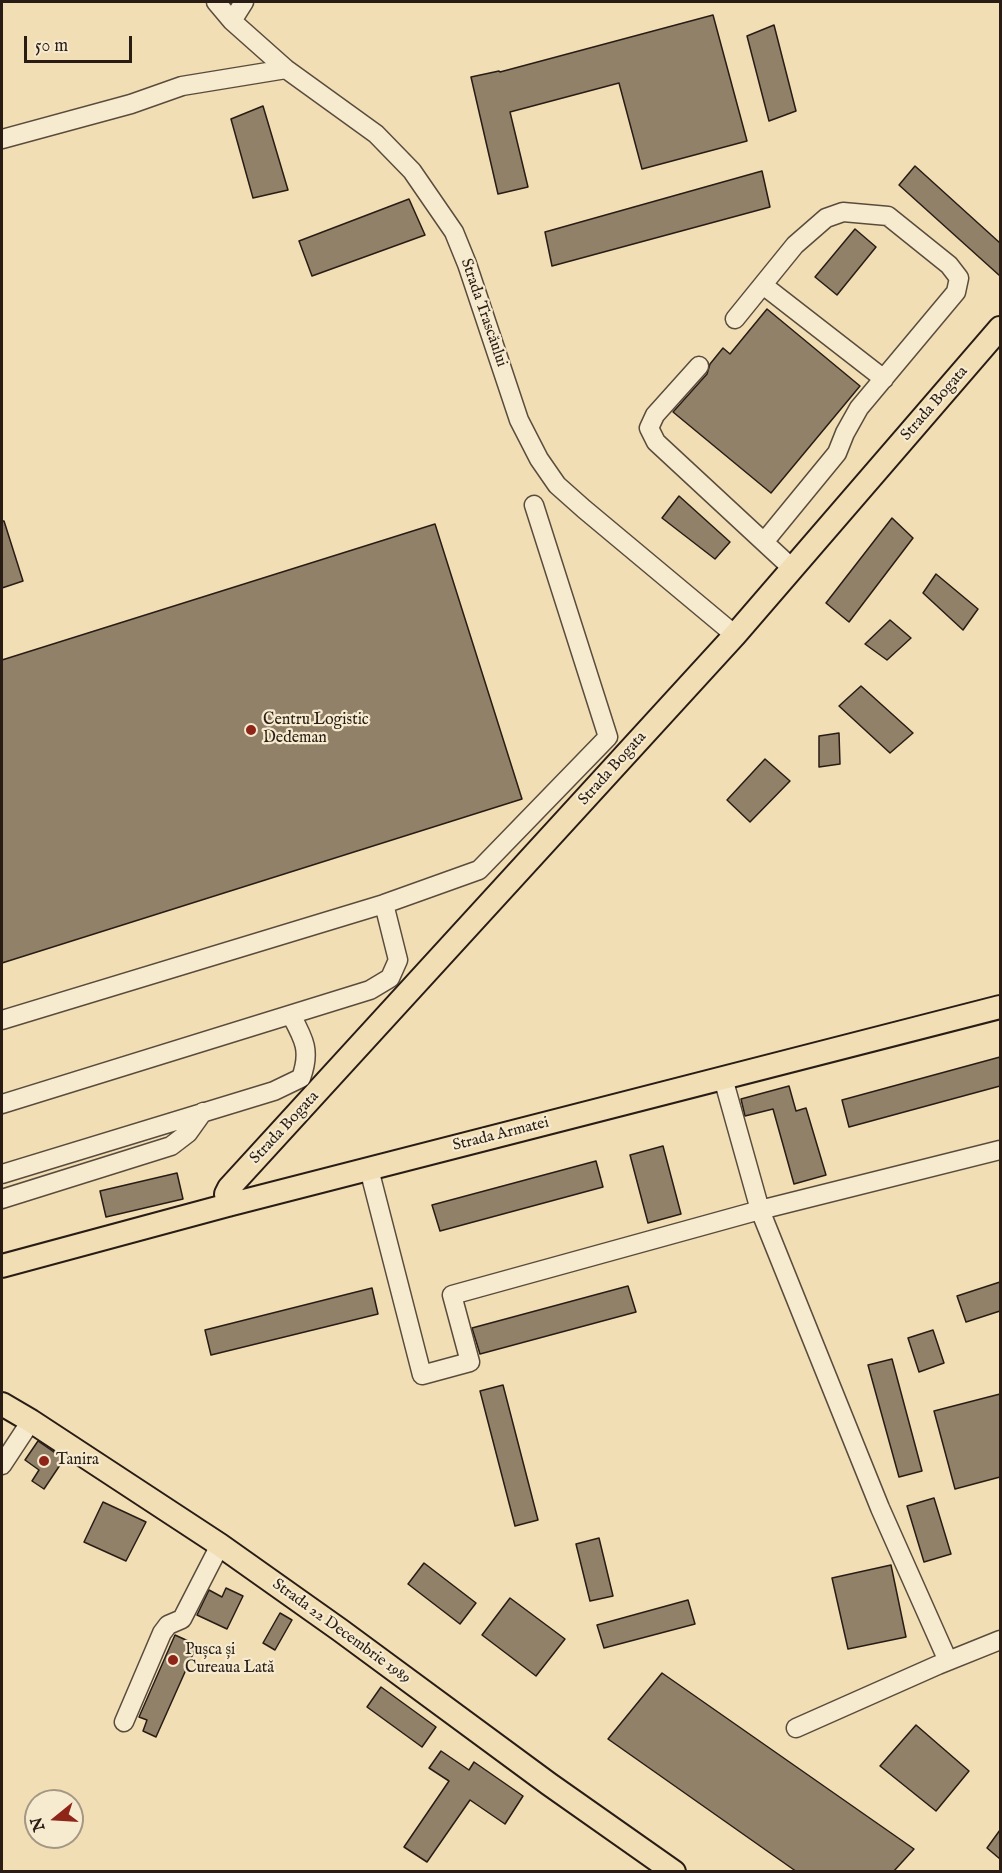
<!DOCTYPE html>
<meta charset="utf-8">
<style>
body{margin:0}
#map{position:relative;width:1002px;height:1873px;overflow:hidden;background:#f1deb5;font-family:"IM FELL English",serif}
canvas{display:block}
.frame{position:absolute;inset:0;border:3px solid #281c15;pointer-events:none}
.north{position:absolute;left:24px;top:1789px;width:60px;height:60px;box-sizing:border-box;background:#f6eacf;border:2px solid #a49885;border-radius:50%;rotate:252deg;font-size:16px;font-weight:700;line-height:24px;text-align:center;color:#281c15}
.north::after{content:'';display:block;margin:auto;width:21px;height:27px;background:#8f2418;clip-path:polygon(50% 0,100% 100%,50% 72%,0 100%)}
.scale{position:absolute;left:24px;top:36px;width:108px;height:27px;box-sizing:border-box;border:3px solid #281c15;border-top:0;padding-left:8px;font-size:18px;line-height:21px;white-space:nowrap;color:#281c15;-webkit-text-stroke:4px #f6eacf;paint-order:stroke}
</style>
<div id="map">
<canvas width="1002" height="1873"></canvas>
<div class="frame"></div>
<div class="north">N</div>
<div class="scale">50 m</div>
</div>
<script>
const ctx = document.querySelector('canvas').getContext('2d');
ctx.lineJoin = 'round';
function fill(path, color) {
  ctx.fillStyle = color;
  ctx.fill(path, 'evenodd');
}
function stroke(path, color, width, dash) {
  ctx.strokeStyle = color;
  ctx.lineWidth = width;
  ctx.lineCap = dash ? 'butt' : 'round';
  ctx.setLineDash(dash || []);
  ctx.stroke(path);
}
function label(font, color, halo, rows, align = 'center') {
  ctx.font = font + ' "IM FELL English",serif';
  ctx.lineWidth = 4.5;
  ctx.setLineDash([]);
  ctx.textBaseline = 'middle';
  ctx.strokeStyle = halo;
  ctx.fillStyle = color;
  for (const [text, x, y, turn = 0] of rows) {
    ctx.save();
    ctx.translate(x, y);
    ctx.rotate((+turn || 0) * Math.PI / 180);
    ctx.textAlign = isNaN(turn) ? turn : align;
    if (halo) ctx.strokeText(text, 0, 0);
    ctx.fillText(text, 0, 0);
    ctx.restore();
  }
}
const building = new Path2D(`
 M 713,15 L 747,141 L 642,169 L 619,83 L 510,112 L 528,187 L 498,194 L 471,77 L 499,71 L 500,72 Z
 M 774,25 L 796,111 L 769,121 L 747,36 Z
 M 263,106 L 288,190 L 253,198 L 231,119 Z
 M 915,166 L 1000,243 L 1000,276 L 899,185 Z
 M 762,171 L 770,207 L 552,266 L 545,232 Z
 M 409,199 L 425,235 L 312,276 L 299,241 Z
 M 855,229 L 876,247 L 837,295 L 815,277 Z
 M 767,309 L 860,386 L 771,493 L 673,412 L 707,374 L 710,364 L 723,348 L 730,354 Z
 M 679,496 L 730,542 L 715,559 L 662,518 Z
 M 892,518 L 913,538 L 849,622 L 826,603 Z
 M 2,521 L 4,521 L 23,581 L 2,588 Z
 M 435,524 L 522,799 L 2,963 L 2,660 Z
 M 936,574 L 978,609 L 963,630 L 923,593 Z
 M 890,620 L 911,638 L 887,660 L 865,644 Z
 M 861,686 L 913,733 L 890,753 L 839,706 Z
 M 839,733 L 840,764 L 819,767 L 819,736 Z
 M 765,759 L 790,781 L 750,822 L 727,800 Z
 M 1000,1057 L 1000,1086 L 849,1127 L 842,1100 Z
 M 789,1086 L 796,1111 L 806,1108 L 826,1175 L 794,1184 L 773,1109 L 745,1116 L 741,1099 Z
 M 663,1146 L 681,1214 L 648,1223 L 630,1155 Z
 M 596,1161 L 603,1187 L 440,1231 L 432,1205 Z
 M 177,1173 L 183,1199 L 106,1217 L 100,1191 Z
 M 1000,1282 L 1000,1311 L 966,1322 L 957,1296 Z
 M 628,1286 L 636,1312 L 480,1354 L 472,1328 Z
 M 372,1288 L 378,1314 L 211,1355 L 205,1330 Z
 M 933,1330 L 944,1363 L 919,1372 L 908,1338 Z
 M 892,1359 L 922,1471 L 899,1477 L 868,1365 Z
 M 503,1385 L 538,1520 L 515,1526 L 480,1391 Z
 M 1000,1394 L 1000,1477 L 955,1489 L 934,1411 Z
 M 38,1441 L 64,1459 L 44,1489 L 32,1481 L 39,1470 L 25,1460 Z
 M 934,1498 L 951,1554 L 924,1562 L 907,1506 Z
 M 103,1502 L 146,1522 L 126,1561 L 84,1542 Z
 M 599,1538 L 613,1596 L 590,1601 L 576,1544 Z
 M 424,1563 L 476,1603 L 460,1624 L 408,1584 Z
 M 891,1565 L 906,1637 L 848,1649 L 832,1578 Z
 M 226,1588 L 243,1596 L 227,1629 L 197,1615 L 209,1590 L 222,1597 Z
 M 510,1598 L 565,1639 L 536,1676 L 482,1635 Z
 M 688,1600 L 695,1624 L 604,1648 L 597,1625 Z
 M 280,1613 L 292,1620 L 275,1650 L 263,1643 Z
 M 175,1635 L 197,1645 L 156,1737 L 143,1731 L 147,1720 L 139,1717 Z
 M 662,1673 L 914,1849 L 893,1872 L 797,1872 L 608,1739 Z
 M 381,1687 L 436,1727 L 422,1747 L 367,1707 Z
 M 916,1725 L 969,1771 L 936,1811 L 880,1766 Z
 M 441,1751 L 469,1770 L 474,1762 L 523,1796 L 505,1824 L 470,1800 L 427,1862 L 404,1847 L 449,1781 L 429,1768 Z
 M 1000,1830 L 1000,1859 L 987,1848 Z`);
fill(building, '#918168');
stroke(building, '#281c15', 1.5);
const minor = new Path2D(`
 M 216,2 L 232,21 L 286,69 L 376,134 L 412,171 L 454,232 L 467,264 L 519,420 L 539,459 L 557,485 L 584,509 L 735,635
 M 232,21 L 244,2
 M 2,139 L 131,104 L 182,86 L 286,69
 M 763,285 L 884,379
 M 735,319 L 795,245 L 826,218 L 843,212 L 888,216 L 949,265 L 959,278 L 956,292 L 859,408 L 845,433 L 837,453 L 764,542
 M 699,366 L 655,415 L 649,428 L 656,442 L 793,569
 M 2,1020 L 384,904 L 479,870 L 608,737 L 534,505
 M 723,1078 L 760,1210 L 880,1508 L 948,1661
 M 2,1104 L 370,990 L 390,978 L 398,960 L 384,904
 M 369,1169 L 422,1375 L 470,1362 L 452,1295 L 760,1210 L 1000,1150
 M 2,1174 L 274,1091 L 301,1078 C 311,1051 304,1039 291,1015
 M 2,1199 L 171,1146 L 188,1133 L 203,1112
 M 2,1465 L 31,1421
 M 124,1722 L 162,1633 L 168,1625 L 182,1619 L 220,1545
 M 796,1728 L 938,1665 L 1000,1640`);
const major = new Path2D(`
 M 228,1205 L 226,1194 L 229,1188 L 735,635 L 1000,328
 M 2,1266 L 228,1205 L 1000,1007
 M 2,1404 L 31,1421 L 220,1545 L 340,1630 L 549,1784 L 674,1872`);
stroke(minor, '#5a4c3d', 21);
stroke(major, '#281c15', 26);
stroke(minor, '#f6eacf', 18);
stroke(major, '#f1deb5', 22);
for (const [x, y, r, color] of [
 [251,730,6,"#8f2418"],
 [44,1461,6,"#8f2418"],
 [173,1660,6,"#8f2418"]
]) {
  const dot = new Path2D();
  dot.arc(x, y, r, 0, 2 * Math.PI);
  ctx.fillStyle = color;
  ctx.fill(dot);
  stroke(dot, '#f6eacf', 2);
}
label('16px', '#281c15', '#f6eacf', [
 ["Strada Trascăului",483,313,71],
 ["Strada Bogata",935,404,-49],
 ["Strada Bogata",613,769,-48],
 ["Strada Bogata",285,1128,-47],
 ["Strada Armatei",501,1135,-14],
 ["Strada 22 Decembrie 1989",341,1632,36]
]);
label('16px', '#281c15', '#f6eacf', [
 ["Centru Logistic",263,721],
 ["Dedeman",263,739],
 ["Tanira",56,1461],
 ["Pușca și",185,1651],
 ["Cureaua Lată",185,1669]
], 'left');
</script>
